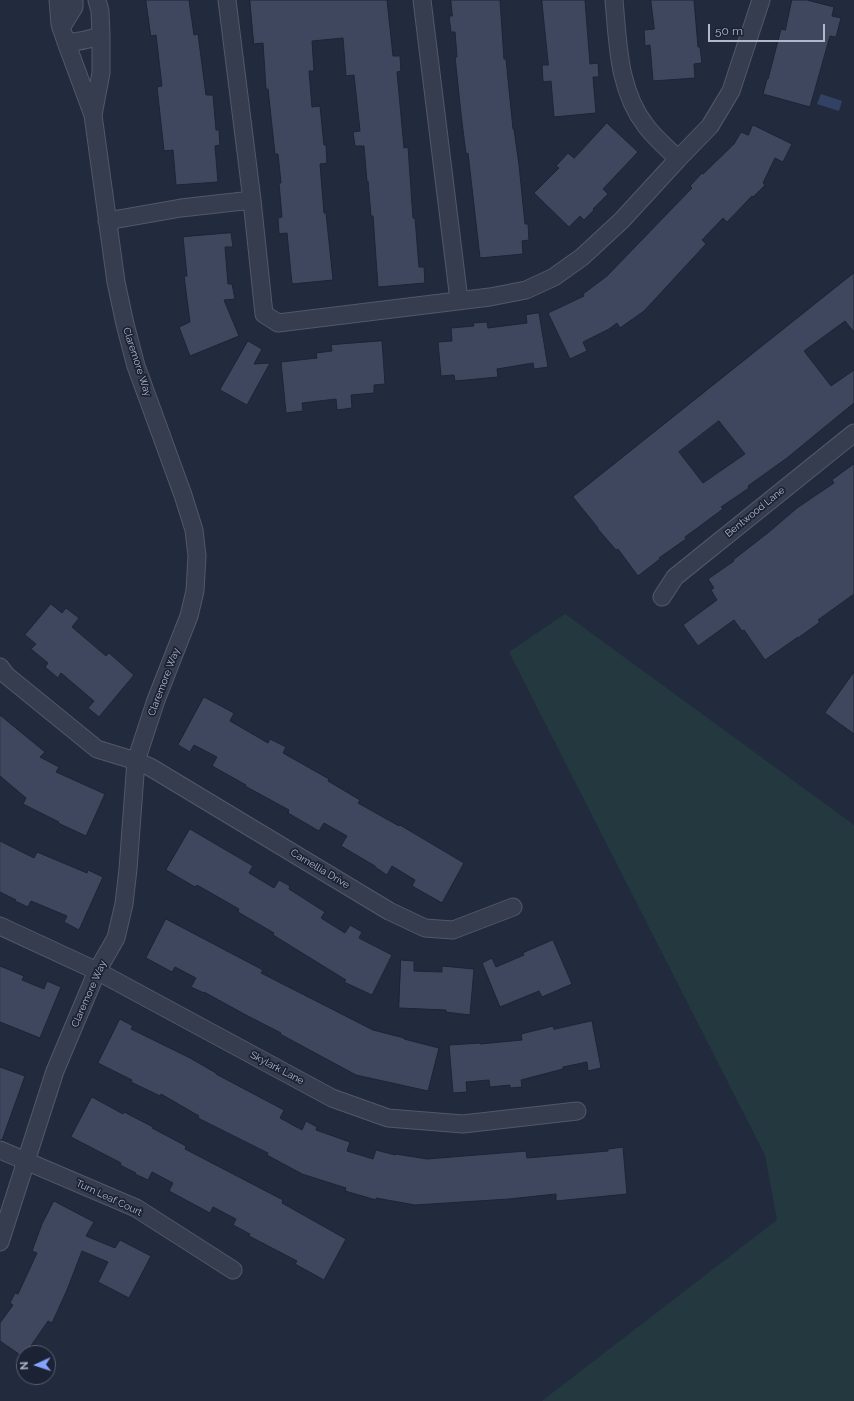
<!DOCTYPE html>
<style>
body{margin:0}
#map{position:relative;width:854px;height:1401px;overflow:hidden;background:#222b3e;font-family:Raleway,sans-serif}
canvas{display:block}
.north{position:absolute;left:16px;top:1345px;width:40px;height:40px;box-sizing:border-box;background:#1b2233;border:1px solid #575e6f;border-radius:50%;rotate:267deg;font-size:11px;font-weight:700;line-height:16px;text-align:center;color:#b2b8c9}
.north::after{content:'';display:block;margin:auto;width:14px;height:18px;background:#83a4fd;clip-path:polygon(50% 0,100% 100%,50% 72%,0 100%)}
.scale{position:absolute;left:708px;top:24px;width:117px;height:18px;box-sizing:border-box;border:2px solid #b2b8c9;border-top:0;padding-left:5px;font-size:12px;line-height:14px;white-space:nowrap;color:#b2b8c9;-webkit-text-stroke:3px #1b2233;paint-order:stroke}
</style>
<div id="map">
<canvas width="854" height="1401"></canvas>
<div class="north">N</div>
<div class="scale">50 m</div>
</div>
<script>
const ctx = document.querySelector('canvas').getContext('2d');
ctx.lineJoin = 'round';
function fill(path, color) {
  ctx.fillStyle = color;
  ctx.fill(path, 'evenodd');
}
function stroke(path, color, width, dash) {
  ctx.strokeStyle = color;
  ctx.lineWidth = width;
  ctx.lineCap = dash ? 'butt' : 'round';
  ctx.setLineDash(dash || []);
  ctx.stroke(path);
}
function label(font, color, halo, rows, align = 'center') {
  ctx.font = font + ' Raleway,sans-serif';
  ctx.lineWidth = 3.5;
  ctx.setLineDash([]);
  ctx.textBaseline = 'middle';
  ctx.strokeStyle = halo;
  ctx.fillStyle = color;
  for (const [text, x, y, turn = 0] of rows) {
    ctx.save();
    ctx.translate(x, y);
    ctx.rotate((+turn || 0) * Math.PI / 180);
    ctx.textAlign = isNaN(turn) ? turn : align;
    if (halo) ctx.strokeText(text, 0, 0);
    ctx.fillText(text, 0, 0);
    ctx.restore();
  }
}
fill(new Path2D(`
 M 565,614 L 854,825 L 854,1401 L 542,1401 L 777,1220 L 765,1155 L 509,652 Z`), '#24393f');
fill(new Path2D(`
 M 821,94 L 842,101 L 839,111 L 817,104 Z`), '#334164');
const building = new Path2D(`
 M 146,0 L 189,0 L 194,35 L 198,34 L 206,95 L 213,95 L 216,130 L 219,130 L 220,145 L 215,146 L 218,182 L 176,185 L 173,150 L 164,151 L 157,87 L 162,86 L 156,35 L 151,36 Z
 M 250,0 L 387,0 L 393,56 L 400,56 L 401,71 L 397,72 L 404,148 L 408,147 L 413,218 L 415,218 L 419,267 L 424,267 L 425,283 L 378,287 L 373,216 L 371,216 L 368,181 L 367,182 L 364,146 L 355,146 L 353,132 L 360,131 L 354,75 L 346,76 L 343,38 L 312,41 L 314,71 L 309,71 L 312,107 L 320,106 L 324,145 L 326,145 L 327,163 L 320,164 L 324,213 L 326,213 L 333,280 L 292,284 L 287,233 L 279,234 L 278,218 L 282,217 L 279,183 L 281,183 L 278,154 L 275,154 L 268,89 L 266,89 L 263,43 L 254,44 Z
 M 451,0 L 500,0 L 504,59 L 506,59 L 513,129 L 514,129 L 519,165 L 525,224 L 528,224 L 529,240 L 522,241 L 523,254 L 480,258 L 468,153 L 466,154 L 461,114 L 455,57 L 457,57 L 455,32 L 451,32 L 449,16 L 452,16 Z
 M 542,0 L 585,0 L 590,64 L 598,63 L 599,77 L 593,77 L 596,113 L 554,117 L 551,81 L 543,82 L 542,65 L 548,65 Z
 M 651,0 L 694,0 L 698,47 L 700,47 L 702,63 L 694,64 L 695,78 L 653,81 L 650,45 L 645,46 L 644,30 L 654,29 Z
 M 792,0 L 807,0 L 834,7 L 832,16 L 841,18 L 836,37 L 830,36 L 810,107 L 763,94 L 767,79 L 768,79 L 781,29 L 785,30 Z
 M 607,123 L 638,152 L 603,189 L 608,194 L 593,209 L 594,210 L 584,220 L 580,216 L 569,227 L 534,193 L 559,168 L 556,166 L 568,153 L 574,158 Z
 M 753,125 L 792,144 L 783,162 L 775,158 L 763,183 L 765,185 L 753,197 L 752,196 L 727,222 L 723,218 L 702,240 L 706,244 L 644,311 L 620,328 L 617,323 L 609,329 L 583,342 L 587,351 L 570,359 L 548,313 L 584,296 L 583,294 L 607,276 L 692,188 L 690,186 L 702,173 L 703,174 L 734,144 L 741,132 L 748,135 Z
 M 231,233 L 233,247 L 225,247 L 228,284 L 232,284 L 235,299 L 224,300 L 239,336 L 190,356 L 179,327 L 190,322 L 184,276 L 187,276 L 183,237 Z
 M 854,273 L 854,332 L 845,321 L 804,351 L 831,386 L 854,370 L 854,403 L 787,458 L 748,486 L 749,488 L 721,507 L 723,509 L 685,537 L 686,539 L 659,558 L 660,559 L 638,576 L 618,549 L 616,550 L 597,528 L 598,528 L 573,497 ZM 719,421 L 745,454 L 703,483 L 679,452 Z
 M 539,313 L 548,367 L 534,369 L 533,363 L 497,369 L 498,377 L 455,381 L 454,375 L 441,376 L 438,342 L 452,341 L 451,328 L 474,326 L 473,323 L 487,322 L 488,328 L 527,323 L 526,315 Z
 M 248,341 L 262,349 L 254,364 L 270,363 L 247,405 L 220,390 Z
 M 382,341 L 385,384 L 374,385 L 374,393 L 351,395 L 352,408 L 337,410 L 336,399 L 302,403 L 303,411 L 286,413 L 281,362 L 317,358 L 316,353 L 332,351 L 331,345 Z
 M 854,464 L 854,594 L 818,620 L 820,622 L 798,638 L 798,637 L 765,660 L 744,630 L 742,631 L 734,620 L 698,646 L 683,625 L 717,600 L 711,590 L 714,588 L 708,579 L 734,561 L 733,560 L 769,532 L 797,508 L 834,483 L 832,480 Z
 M 51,604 L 62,613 L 66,608 L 79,618 L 72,627 L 106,656 L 109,653 L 134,675 L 99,717 L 88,708 L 94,701 L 61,673 L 58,678 L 45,667 L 48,663 L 31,649 L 36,644 L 25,635 Z
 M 854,672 L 854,734 L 825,713 Z
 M 204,697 L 234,713 L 230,721 L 268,743 L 270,739 L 286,747 L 283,753 L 329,779 L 328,781 L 360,800 L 358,803 L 399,826 L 400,825 L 464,863 L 442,903 L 412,886 L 415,880 L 392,866 L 387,875 L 375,867 L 375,866 L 341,846 L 347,836 L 324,823 L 319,831 L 288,813 L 289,810 L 245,786 L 246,785 L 212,766 L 217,757 L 194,745 L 190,752 L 178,745 Z
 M 0,715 L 45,752 L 40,757 L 59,767 L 56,772 L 105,794 L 86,836 L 58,823 L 59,822 L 23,804 L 26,798 L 0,776 Z
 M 190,829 L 253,866 L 249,873 L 274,888 L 279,880 L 290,886 L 289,889 L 325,912 L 321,918 L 345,933 L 350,925 L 362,932 L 359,938 L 392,955 L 372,995 L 344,982 L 346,980 L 273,935 L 274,933 L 238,912 L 239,909 L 197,885 L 195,887 L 166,870 Z
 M 0,841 L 34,858 L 37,852 L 87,873 L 88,870 L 103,877 L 79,930 L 64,922 L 67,916 L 31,901 L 28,907 L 15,901 L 16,900 L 0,892 Z
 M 166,919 L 263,970 L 261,973 L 373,1030 L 404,1038 L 404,1039 L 439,1048 L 428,1091 L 356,1075 L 280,1034 L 281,1033 L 246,1015 L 204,992 L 204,993 L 191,987 L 196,978 L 175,967 L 172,972 L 146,958 Z
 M 553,940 L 572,984 L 542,997 L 539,991 L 500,1007 L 482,963 L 492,958 L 496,967 L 524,955 L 523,953 Z
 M 401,960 L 414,961 L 414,971 L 442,972 L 442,966 L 474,969 L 470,1015 L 446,1012 L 446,1010 L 399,1008 Z
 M 0,966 L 24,976 L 22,980 L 44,989 L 47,981 L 61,987 L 40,1038 L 0,1022 Z
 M 120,1019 L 133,1026 L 131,1029 L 190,1058 L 216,1073 L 216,1074 L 284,1110 L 280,1118 L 302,1130 L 306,1121 L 317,1127 L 316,1130 L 350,1142 L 347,1151 L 373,1159 L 376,1150 L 395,1155 L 396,1154 L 427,1159 L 526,1151 L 527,1158 L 608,1151 L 608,1149 L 623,1147 L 627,1194 L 556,1201 L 556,1194 L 509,1199 L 415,1205 L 376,1198 L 376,1200 L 345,1191 L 346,1188 L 302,1174 L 267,1155 L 268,1153 L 198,1118 L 199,1116 L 161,1094 L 160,1096 L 131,1082 L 132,1080 L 98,1063 Z
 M 592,1021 L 601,1068 L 588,1071 L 587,1062 L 563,1067 L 563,1069 L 521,1080 L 522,1087 L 510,1088 L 510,1085 L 490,1087 L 489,1080 L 466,1082 L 467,1092 L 453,1093 L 449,1045 L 480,1043 L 480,1044 L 522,1040 L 521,1034 L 553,1026 L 554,1029 Z
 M 0,1067 L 25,1076 L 2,1140 L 0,1140 Z
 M 92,1097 L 123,1114 L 124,1112 L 153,1127 L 152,1128 L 186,1146 L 185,1149 L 283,1200 L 282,1203 L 346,1239 L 324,1280 L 295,1264 L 297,1261 L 249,1236 L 250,1234 L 233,1225 L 236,1219 L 213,1207 L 210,1213 L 169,1191 L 173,1183 L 152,1172 L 148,1180 L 135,1174 L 136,1173 L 120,1165 L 121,1163 L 71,1137 Z
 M 54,1201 L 94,1222 L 86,1236 L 115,1248 L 120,1240 L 151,1256 L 129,1298 L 98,1282 L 108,1262 L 82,1251 L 67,1290 L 52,1323 L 48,1321 L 26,1353 L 24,1353 L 23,1357 L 0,1341 L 0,1323 L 13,1305 L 10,1303 L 15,1293 L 18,1294 L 37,1253 L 32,1251 L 42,1224 Z`);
fill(building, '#3e475e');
stroke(building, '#1d2435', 1);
const minor = new Path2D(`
 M 58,0 L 60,24 L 66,42 C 78,42 89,40 101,35 L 100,11 L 97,0
 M 227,0 L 252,200 L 264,314 L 278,323 L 490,297 L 526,290 L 554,277 L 582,257 L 622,220 L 678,159 L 710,126 L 731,91 L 761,0
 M 422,0 L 459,300
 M 614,0 C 618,43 618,90 646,126 C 655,138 667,148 678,159
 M 61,28 L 74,7 L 74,0
 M 66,42 L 93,115 L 101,73 L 101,35
 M 107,221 L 181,208 L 252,200
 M 662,597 L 675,577 L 854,433
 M 0,667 L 6,675 L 97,749 L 136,761 L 150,767 L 389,911 L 425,928 L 453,930 L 513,907
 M 0,926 L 97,971 L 332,1098 L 388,1118 L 463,1124 L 577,1111
 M 0,1150 L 136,1208 L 233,1270
 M 0,1242 L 55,1071 L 97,971 L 116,938 L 124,904 L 128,869 L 136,761 L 156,700 L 189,616 L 195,591 L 197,556 L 194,530 L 183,495 L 136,366 L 125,324 L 116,282 L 93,115`);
stroke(minor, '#515869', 19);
stroke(minor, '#363d4e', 17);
label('10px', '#b2b8c9', '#1b2233', [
 ["Claremore Way",137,362,72],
 ["Bentwood Lane",755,512,-39],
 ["Claremore Way",164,682,-69],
 ["Camellia Drive",320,869,31],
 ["Claremore Way",89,994,-66],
 ["Skylark Lane",277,1068,28],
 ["Turn Leaf Court",109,1198,25]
]);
</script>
